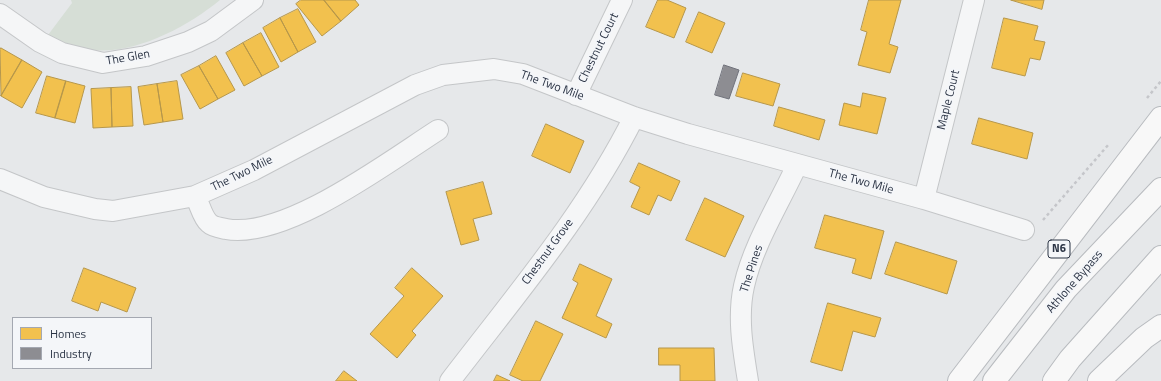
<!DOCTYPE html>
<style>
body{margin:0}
#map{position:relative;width:1161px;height:381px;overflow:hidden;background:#e6e8ea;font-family:"Titillium Web",sans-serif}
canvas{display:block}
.legend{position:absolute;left:12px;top:317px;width:140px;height:52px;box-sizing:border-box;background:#f4f6f9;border:1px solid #a4a8b1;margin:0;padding:5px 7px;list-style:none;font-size:12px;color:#2b3445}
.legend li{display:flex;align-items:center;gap:8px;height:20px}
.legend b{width:20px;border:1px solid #a4a8b1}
</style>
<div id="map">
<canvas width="1161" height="381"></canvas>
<ul class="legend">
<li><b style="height:11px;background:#f2c14e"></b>Homes</li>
<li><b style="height:11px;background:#8d8d92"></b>Industry</li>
</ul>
</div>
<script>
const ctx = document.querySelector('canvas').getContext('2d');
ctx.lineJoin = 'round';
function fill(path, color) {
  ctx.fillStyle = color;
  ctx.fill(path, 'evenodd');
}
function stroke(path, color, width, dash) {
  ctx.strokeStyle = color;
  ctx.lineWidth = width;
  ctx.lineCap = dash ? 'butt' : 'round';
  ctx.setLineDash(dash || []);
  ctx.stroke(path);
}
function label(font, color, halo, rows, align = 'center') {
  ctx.font = font + ' "Titillium Web",sans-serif';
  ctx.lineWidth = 4;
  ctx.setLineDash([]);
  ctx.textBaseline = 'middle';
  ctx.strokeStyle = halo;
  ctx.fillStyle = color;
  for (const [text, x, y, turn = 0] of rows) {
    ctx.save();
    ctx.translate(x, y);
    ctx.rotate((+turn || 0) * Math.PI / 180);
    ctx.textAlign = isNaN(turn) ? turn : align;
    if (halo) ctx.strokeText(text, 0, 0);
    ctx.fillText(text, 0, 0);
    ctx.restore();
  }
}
fill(new Path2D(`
 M 71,0 L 220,0 C 187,27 135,55 91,50 C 76,48 62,42 48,35 L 72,3 Z`), '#d6ded6');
const homes = new Path2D(`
 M 301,0 L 324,0 L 341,21 L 322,36 L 296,4 Z
 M 324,0 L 355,0 L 359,5 L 341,21 Z
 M 658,0 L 667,0 L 686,8 L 674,38 L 646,27 Z
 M 869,0 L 901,0 L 889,44 L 898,47 L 890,73 L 858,65 L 867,32 L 861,30 Z
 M 1011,0 L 1044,0 L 1042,9 Z
 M 298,9 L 316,42 L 298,52 L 280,18 Z
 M 699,12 L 725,23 L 712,53 L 686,42 Z
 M 280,18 L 298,52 L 281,62 L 263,28 Z
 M 1004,18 L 1038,26 L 1034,40 L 1045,42 L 1040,60 L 1030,58 L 1025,76 L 992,68 Z
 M 261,33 L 279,67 L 262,76 L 243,43 Z
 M 243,43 L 262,76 L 244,86 L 226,53 Z
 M 1,48 L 22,60 L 1,96 L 0,50 Z
 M 216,56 L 235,90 L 218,99 L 199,66 Z
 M 22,60 L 42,72 L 22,108 L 1,96 Z
 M 199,66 L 218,99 L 200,109 L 181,75 Z
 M 743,73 L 780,84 L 773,106 L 736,96 Z
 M 47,76 L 66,81 L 55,118 L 36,113 Z
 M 66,81 L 85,86 L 75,123 L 55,118 Z
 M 177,81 L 183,119 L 163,122 L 157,84 Z
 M 157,84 L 163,122 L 144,125 L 138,87 Z
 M 131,87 L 133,126 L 112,127 L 111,88 Z
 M 111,88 L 112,127 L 93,128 L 91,89 Z
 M 863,93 L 886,98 L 877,134 L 839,125 L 844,103 L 860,107 Z
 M 779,107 L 825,120 L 819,140 L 774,126 Z
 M 979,118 L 1033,133 L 1027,159 L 972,144 Z
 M 546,124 L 584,141 L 570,173 L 532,156 Z
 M 639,163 L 680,181 L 671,201 L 658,195 L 649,215 L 631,207 L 640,187 L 630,182 Z
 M 483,182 L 492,214 L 473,219 L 479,240 L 461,245 L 446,192 Z
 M 705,198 L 744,216 L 725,257 L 686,240 Z
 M 825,215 L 884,231 L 871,279 L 852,273 L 856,259 L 815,248 Z
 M 896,242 L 957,261 L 947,294 L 885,274 Z
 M 580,264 L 612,279 L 596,316 L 612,324 L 606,338 L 562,318 L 578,283 L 573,280 Z
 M 84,268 L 136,288 L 127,312 L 101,302 L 98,311 L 72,301 Z
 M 412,268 L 443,296 L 412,331 L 416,335 L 397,358 L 370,334 L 404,296 L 395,288 Z
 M 828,303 L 881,318 L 875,337 L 853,331 L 842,371 L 811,362 Z
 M 536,321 L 563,334 L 540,381 L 523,381 L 510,375 Z
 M 659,348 L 714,348 L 715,381 L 680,381 L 680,365 L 659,365 Z
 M 344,371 L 357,381 L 336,381 Z
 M 497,375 L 510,381 L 494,381 Z`);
fill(homes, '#f2c14e');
stroke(homes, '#b6974b', 1);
const industry = new Path2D(`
 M 724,65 L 739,70 L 729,99 L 715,95 Z`);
fill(industry, '#8d8d92');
stroke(industry, '#70727b', 1);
const street = new Path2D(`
 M 0,14 L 40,42 L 62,53 L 103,63 L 146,56 L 188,42 L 211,31 L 253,0
 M 576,95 L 622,0
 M 0,179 L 44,197 L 95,209 L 113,211 L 195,196 L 254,170 L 415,85 L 443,75 L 494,69 L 523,74 L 634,117 L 688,134 L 924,199 L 1024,230
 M 195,196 C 200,204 202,217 209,223 C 213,227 221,228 226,229 C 285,240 388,162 438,130
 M 924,199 L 974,0
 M 450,381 C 515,296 586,213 634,117
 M 748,381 C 743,350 737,317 744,286 C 753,245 779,204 797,165`);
const highway = new Path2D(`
 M 959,381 L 1161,118
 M 994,381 L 1066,289 L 1161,189
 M 1054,381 L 1070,359 L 1161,257
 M 1099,381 L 1144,338 L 1161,326`);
stroke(street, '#c4c6c8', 22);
stroke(highway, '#b8bbbf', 24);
stroke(new Path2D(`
 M 1147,98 L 1161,81
 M 1043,220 L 1109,144`), '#c5c6ca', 2.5, [3, 3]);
stroke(street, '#f5f6f7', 20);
stroke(highway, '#f8f8f8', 22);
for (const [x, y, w] of [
 [1059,249,22]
]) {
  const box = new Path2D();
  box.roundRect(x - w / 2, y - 9, w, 18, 3);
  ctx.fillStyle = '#f4f6f9';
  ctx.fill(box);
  stroke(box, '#2b3445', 1);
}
label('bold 11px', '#2b3445', null, [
 ["N6",1059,249]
]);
label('12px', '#2b3445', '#f4f6f9', [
 ["Chestnut Court",599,48,-64],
 ["The Glen",128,58,-10],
 ["The Two Mile",552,86,20],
 ["Maple Court",949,100,-76],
 ["The Two Mile",242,174,-26],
 ["The Two Mile",861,182,15],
 ["Chestnut Grove",548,252,-54],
 ["The Pines",752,269,-72],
 ["Athlone Bypass",1075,282,-49]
]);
</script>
